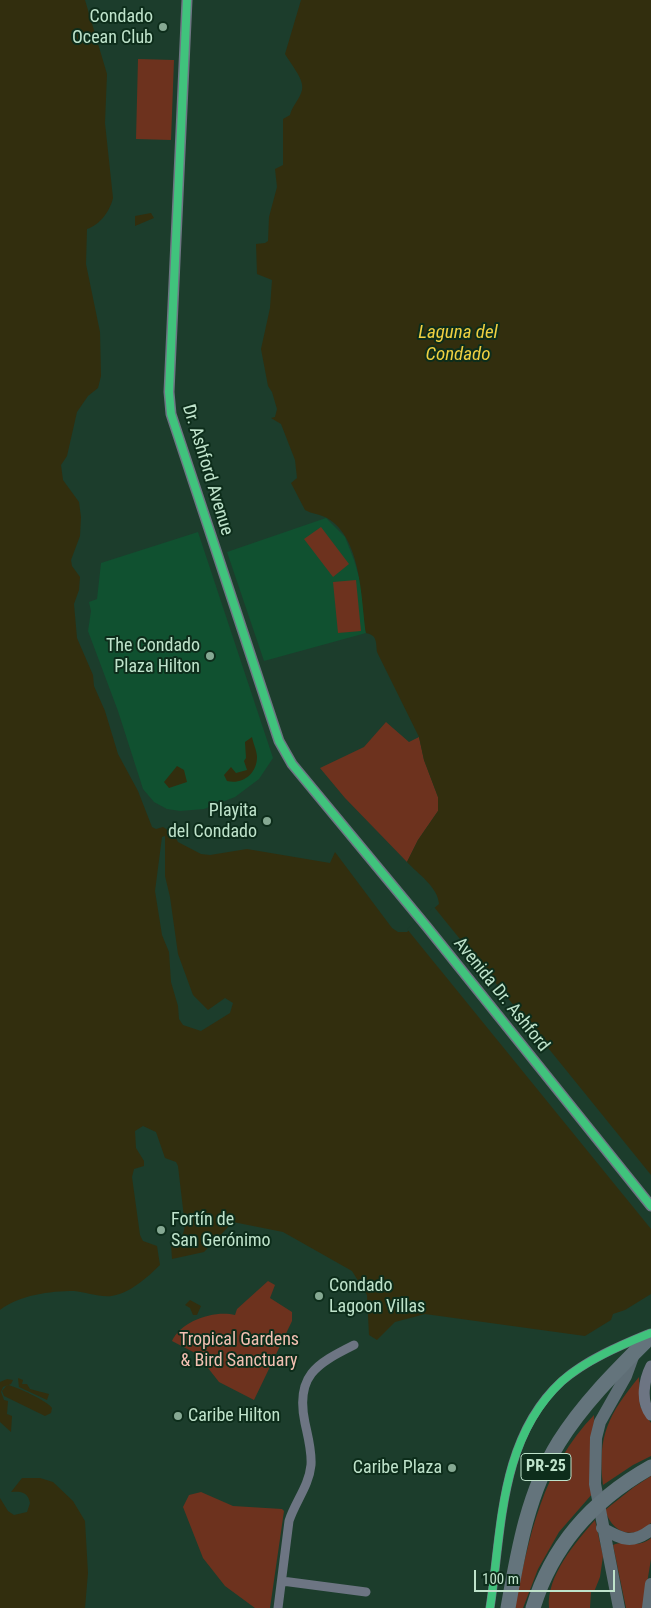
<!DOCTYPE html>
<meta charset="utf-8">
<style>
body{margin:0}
#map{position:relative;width:651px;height:1608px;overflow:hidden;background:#1c3d2c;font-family:"Roboto Condensed",sans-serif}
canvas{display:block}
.scale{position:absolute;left:474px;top:1570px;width:141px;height:22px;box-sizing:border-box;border:2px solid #bfe3cb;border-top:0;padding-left:6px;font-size:15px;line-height:18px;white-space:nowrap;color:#bfe3cb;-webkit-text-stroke:4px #0d2d1b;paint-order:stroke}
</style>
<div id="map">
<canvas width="651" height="1608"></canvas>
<div class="scale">100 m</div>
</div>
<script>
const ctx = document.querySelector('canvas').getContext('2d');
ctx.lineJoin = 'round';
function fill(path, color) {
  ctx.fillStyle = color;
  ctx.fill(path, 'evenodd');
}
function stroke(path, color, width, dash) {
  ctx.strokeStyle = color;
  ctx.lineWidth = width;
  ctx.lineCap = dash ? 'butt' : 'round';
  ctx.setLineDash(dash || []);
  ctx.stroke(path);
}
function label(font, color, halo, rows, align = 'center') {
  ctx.font = font + ' "Roboto Condensed",sans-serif';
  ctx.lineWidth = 4;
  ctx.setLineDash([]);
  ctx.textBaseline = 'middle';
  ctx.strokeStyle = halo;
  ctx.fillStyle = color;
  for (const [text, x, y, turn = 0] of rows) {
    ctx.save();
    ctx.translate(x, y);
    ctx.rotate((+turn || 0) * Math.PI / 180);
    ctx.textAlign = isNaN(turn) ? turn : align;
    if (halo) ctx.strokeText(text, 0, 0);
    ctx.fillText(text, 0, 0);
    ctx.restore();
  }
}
fill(new Path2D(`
 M 326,518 L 345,537 L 354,560 L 361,584 L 366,633 L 264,661 L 227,552 Z
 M 198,532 L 273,758 L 259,779 L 235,797 L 204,809 L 180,811 L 167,809 L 154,802 L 143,789 L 118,711 L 88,631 L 91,611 L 89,602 L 97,599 L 101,563 Z`), '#105130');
fill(new Path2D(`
 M 138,59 L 174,60 L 171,140 L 136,139 Z
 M 321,527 L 349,564 L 333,577 L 304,539 Z
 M 356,580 L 361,631 L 338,633 L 333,582 Z
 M 386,722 L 409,742 L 419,737 L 424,760 L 438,797 L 438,811 L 418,840 L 407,862 L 345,798 L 320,768 L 364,747 Z
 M 268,1281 L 275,1285 L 270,1298 L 292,1312 L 292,1321 L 254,1400 L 219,1382 L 197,1354 L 172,1341 C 181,1321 214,1310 235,1315 L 237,1309 Z
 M 639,1377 L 640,1406 L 651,1423 L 651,1456 L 633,1465 L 603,1485 C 597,1435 609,1414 639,1377 Z
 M 594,1415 L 593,1493 L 559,1532 L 538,1569 L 523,1608 L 515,1608 C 528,1539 543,1467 594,1415 Z
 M 651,1476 L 651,1523 C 633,1541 612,1533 605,1510 L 634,1487 Z
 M 201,1492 L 233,1506 L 282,1509 L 284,1511 L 270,1608 L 255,1608 L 225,1586 L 203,1558 L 183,1507 L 189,1495 Z
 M 595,1520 L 603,1556 L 600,1577 L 594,1592 L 591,1592 L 590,1608 L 549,1608 C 546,1576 576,1542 595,1520 Z
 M 651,1538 L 651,1559 L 643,1608 L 626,1608 L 613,1545 C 626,1539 636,1550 651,1538 Z`), '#6d321e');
fill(new Path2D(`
 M 0,0 L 85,0 L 107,74 L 105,123 L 113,198 C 110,211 100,225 87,229 L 86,264 L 100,332 L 101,376 L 98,388 L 88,396 L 77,412 L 67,456 L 61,465 L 63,480 L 79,502 L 81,517 L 80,536 L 71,560 L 72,566 L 80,577 L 79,590 L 74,604 L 77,638 L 93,675 L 94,686 L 105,711 L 118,754 L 138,791 L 152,827 L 156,829 L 163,827 L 174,834 L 178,842 L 201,854 L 210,855 L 247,849 L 330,863 L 335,852 L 392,928 L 398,932 L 407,932 L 439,904 C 438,887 418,874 407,862 L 418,840 L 438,811 L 438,797 L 424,760 L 419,737 L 377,652 C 376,642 377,635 366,633 C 361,600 362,538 327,518 C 320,514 312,514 305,510 L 291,483 L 297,478 L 295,460 L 281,424 L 271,418 L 275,417 L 277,409 L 272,392 L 268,386 L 261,349 L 270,308 L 272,280 L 257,274 L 256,244 L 265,243 L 268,241 L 269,217 L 277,187 L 275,169 L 283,165 L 283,119 L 290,115 C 292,106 300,99 302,90 C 305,80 290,63 285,54 L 301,0 L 651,0 L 651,1294 L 625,1310 L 613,1314 L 611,1320 L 585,1336 L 425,1314 L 395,1322 L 377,1340 L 369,1335 L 367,1295 L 352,1271 L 283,1232 L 233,1222 L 204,1252 L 172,1259 L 171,1244 L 183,1234 L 185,1226 L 178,1166 L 176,1162 L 165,1158 L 156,1132 L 143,1126 L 135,1131 L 136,1148 L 144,1161 L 144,1166 L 134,1169 L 132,1177 L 140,1235 L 143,1241 L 157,1246 L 160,1265 C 149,1276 131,1292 116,1295 C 103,1299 87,1292 74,1291 C 50,1291 19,1295 0,1310 ZM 165,836 L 165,876 L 170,897 L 178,954 L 193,995 L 208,1010 L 225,998 L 233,1003 L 230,1013 L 201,1031 L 183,1025 L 179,1019 L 178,1006 L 171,982 L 169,952 L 162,935 L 155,891 L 162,837 Z
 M 151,213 L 154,218 L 135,226 L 135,216 Z
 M 252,737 C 253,743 257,751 257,757 C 257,774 242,785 227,781 L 224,775 L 231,767 L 236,773 L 247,770 L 244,761 L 246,758 L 245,742 Z
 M 177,766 L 184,770 L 187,782 L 169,788 L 164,782 Z
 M 190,1300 L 201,1306 L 197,1315 L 193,1315 L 190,1308 L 185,1305 Z
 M 18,1378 L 23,1380 L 22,1384 L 27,1384 L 30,1389 L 49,1394 L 47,1400 L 19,1387 Z
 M 7,1379 L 13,1380 L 11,1384 L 3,1387 L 1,1392 L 4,1400 L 8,1401 L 7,1414 L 12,1416 L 11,1432 L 0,1422 L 0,1382 Z
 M 7,1385 C 16,1386 49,1402 52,1408 L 51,1413 L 45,1416 L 4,1396 L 2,1391 Z
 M 22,1478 L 40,1478 L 53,1482 L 73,1501 L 85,1521 L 88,1573 L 85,1608 L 0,1608 L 0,1498 L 8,1511 L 14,1515 L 27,1512 L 30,1503 C 28,1492 21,1491 11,1492 Z`), '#322e0e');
fill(new Path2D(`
 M 434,907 L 651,1175 L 651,1229 L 407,929 Z`), '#1c3d2c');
stroke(new Path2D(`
 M 282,1581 L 366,1592
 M 278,1608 L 289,1521 C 295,1502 309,1486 311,1465 C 312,1451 308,1437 305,1423 C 295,1376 316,1364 354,1345
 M 490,1608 C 502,1531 499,1438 562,1381 C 586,1360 619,1346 648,1334`), '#6d7583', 9);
stroke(new Path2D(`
 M 187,0 L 169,392 L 171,414 L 279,741 L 292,764 L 427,927 L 651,1206
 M 651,1366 C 644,1380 640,1401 651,1415`), '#6d7583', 11);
stroke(new Path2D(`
 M 602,1528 C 622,1539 631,1545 651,1530
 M 619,1608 L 595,1484 L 596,1438 L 600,1422 L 626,1376 L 634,1354
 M 648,1608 L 651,1584`), '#5f6e76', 12);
stroke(new Path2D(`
 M 508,1608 C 518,1551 528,1492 559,1442 C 584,1402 618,1369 651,1336
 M 533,1608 C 552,1545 594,1499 651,1467`), '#64747c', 15);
stroke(new Path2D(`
 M 187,0 L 169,392 L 171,414 L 279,741 L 292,764 L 427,927 L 651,1206
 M 490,1608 C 502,1529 499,1441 561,1382 C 584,1361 623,1344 651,1333`), '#40c37c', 8);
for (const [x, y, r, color] of [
 [163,27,5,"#86a993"],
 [210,656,5,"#86a993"],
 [267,821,5,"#86a993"],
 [161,1230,5,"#86a993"],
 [319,1296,5,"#86a993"],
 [178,1416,5,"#86a993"],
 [452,1468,5,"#86a993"]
]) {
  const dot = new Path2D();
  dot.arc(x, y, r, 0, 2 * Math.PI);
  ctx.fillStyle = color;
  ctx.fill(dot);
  stroke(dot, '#0d2d1b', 2);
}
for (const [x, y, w] of [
 [546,1467,50]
]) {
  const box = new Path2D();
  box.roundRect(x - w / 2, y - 13.5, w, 27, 4);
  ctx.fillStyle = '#0d2d1b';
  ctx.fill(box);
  stroke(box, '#bfe3cb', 1);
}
label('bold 16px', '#bfe3cb', null, [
 ["PR-25",546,1467]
]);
label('18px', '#bfe3cb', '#0d2d1b', [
 ["Condado",153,17],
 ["Ocean Club",153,38],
 ["The Condado",200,646],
 ["Plaza Hilton",200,667],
 ["Playita",257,811],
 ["del Condado",257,832],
 ["Fortín de",171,1220,"left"],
 ["San Gerónimo",171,1241,"left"],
 ["Condado",329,1286,"left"],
 ["Lagoon Villas",329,1307,"left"],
 ["Caribe Hilton",188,1416,"left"],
 ["Caribe Plaza",442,1468]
], 'right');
label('18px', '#bfe3cb', '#0d2d1b', [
 ["Dr. Ashford Avenue",207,470,73],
 ["Avenida Dr. Ashford",501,995,51]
]);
label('18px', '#f3c0b2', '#0d2d1b', [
 ["Tropical Gardens",239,1340],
 ["& Bird Sanctuary",239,1361]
]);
label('italic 19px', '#efd041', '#0d2d1b', [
 ["Laguna del",458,333],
 ["Condado",458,355]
]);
</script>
